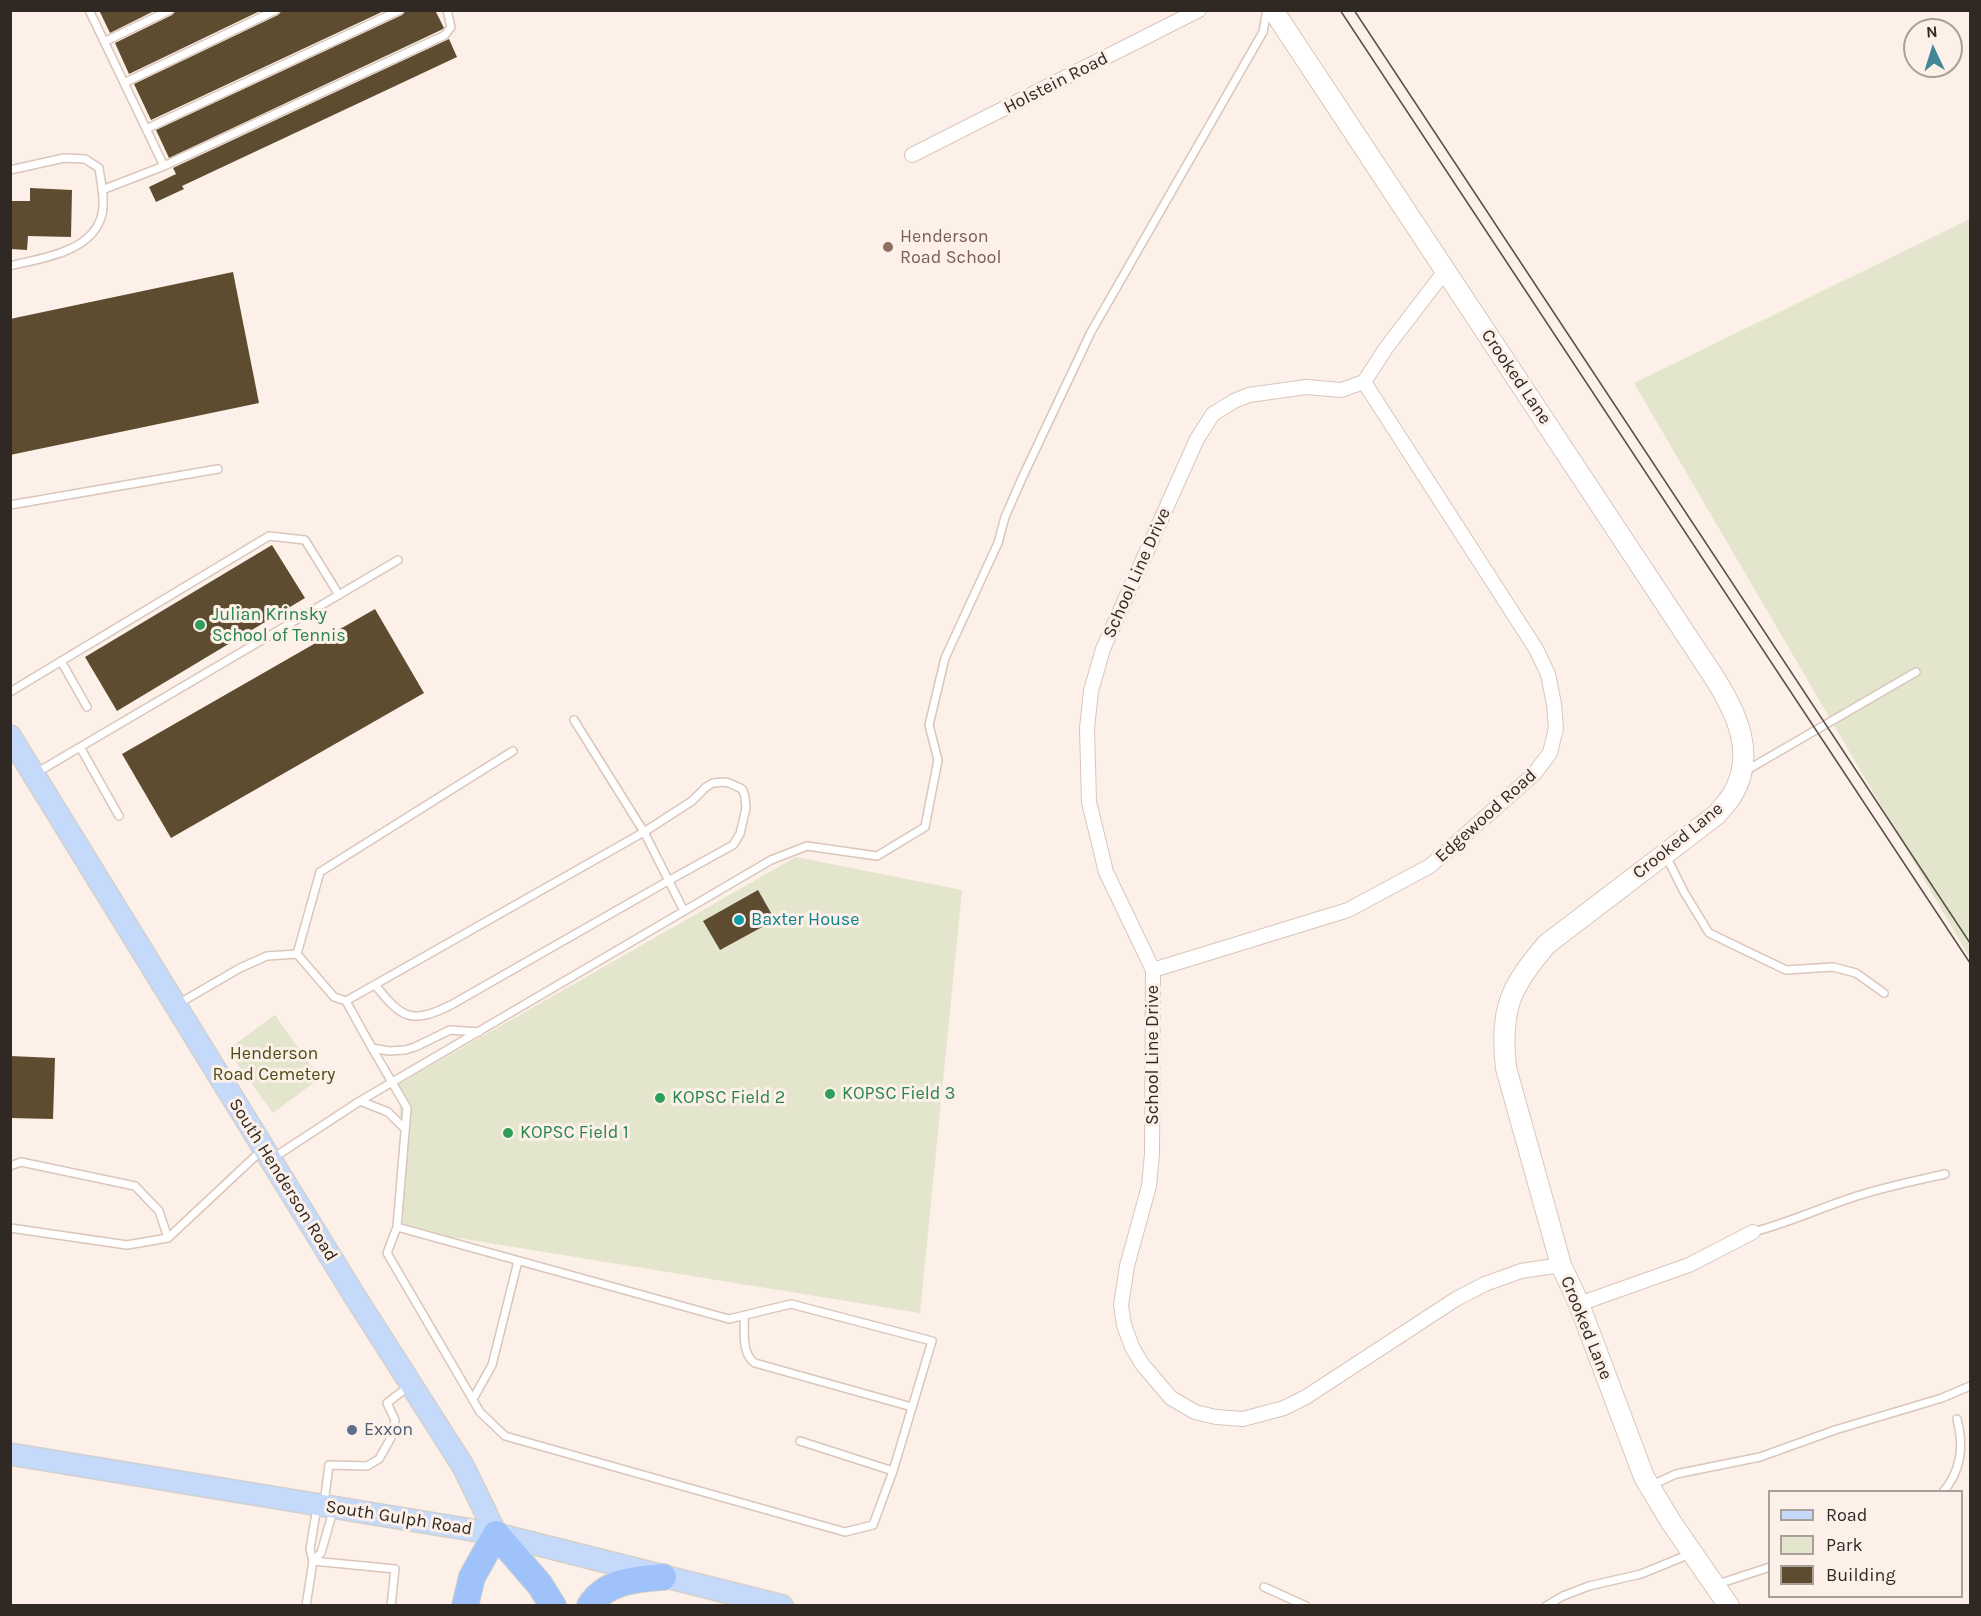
<!DOCTYPE html>
<style>
body{margin:0}
#map{position:relative;width:1981px;height:1616px;overflow:hidden;background:#fcf0e8;font-family:Karla,sans-serif}
canvas{display:block}
.frame{position:absolute;inset:0;border:12px solid #2f2823;pointer-events:none}
.legend{position:absolute;left:1768px;top:1490px;width:195px;height:108px;box-sizing:border-box;background:#fcf0e8;border:2px solid #aaa099;margin:0;padding:8px 10px;list-style:none;font-size:18px;color:#2f2823}
.legend li{display:flex;align-items:center;gap:12px;height:30px}
.legend b{width:30px;border:2px solid #aaa099}
.north{position:absolute;left:1903px;top:18px;width:60px;height:60px;box-sizing:border-box;background:#fcf0e8;border:2px solid #aaa099;border-radius:50%;rotate:356deg;font-size:16px;font-weight:700;line-height:24px;text-align:center;color:#2f2823}
.north::after{content:'';display:block;margin:auto;width:21px;height:27px;background:#428793;clip-path:polygon(50% 0,100% 100%,50% 72%,0 100%)}
</style>
<div id="map">
<canvas width="1981" height="1616"></canvas>
<div class="frame"></div>
<ul class="legend">
<li><b style="height:8px;background:#c5dafb"></b>Road</li>
<li><b style="height:16px;background:#e3e5cc"></b>Park</li>
<li><b style="height:16px;background:#5d4c30"></b>Building</li>
</ul>
<div class="north">N</div>
</div>
<script>
const ctx = document.querySelector('canvas').getContext('2d');
ctx.lineJoin = 'round';
function fill(path, color) {
  ctx.fillStyle = color;
  ctx.fill(path, 'evenodd');
}
function stroke(path, color, width, dash) {
  ctx.strokeStyle = color;
  ctx.lineWidth = width;
  ctx.lineCap = dash ? 'butt' : 'round';
  ctx.setLineDash(dash || []);
  ctx.stroke(path);
}
function label(font, color, halo, rows, align = 'center') {
  ctx.font = font + ' Karla,sans-serif';
  ctx.lineWidth = 6;
  ctx.setLineDash([]);
  ctx.textBaseline = 'middle';
  ctx.strokeStyle = halo;
  ctx.fillStyle = color;
  for (const [text, x, y, turn = 0] of rows) {
    ctx.save();
    ctx.translate(x, y);
    ctx.rotate((+turn || 0) * Math.PI / 180);
    ctx.textAlign = isNaN(turn) ? turn : align;
    if (halo) ctx.strokeText(text, 0, 0);
    ctx.fillText(text, 0, 0);
    ctx.restore();
  }
}
fill(new Path2D(`
 M 1970,219 L 1970,958 L 1634,383 Z
 M 796,857 L 962,890 L 920,1313 L 403,1229 L 399,1084 Z
 M 275,1015 L 320,1078 L 273,1113 L 227,1050 Z`), '#e3e5cc');
fill(new Path2D(`
 M 99,10 L 156,10 L 110,33 Z
 M 176,10 L 262,10 L 129,74 L 115,43 L 172,15 Z
 M 282,10 L 386,10 L 151,120 L 134,84 L 278,15 Z
 M 406,10 L 435,10 L 444,28 L 441,30 L 169,158 L 156,130 L 402,15 Z
 M 449,39 L 457,57 L 182,186 L 184,189 L 156,202 L 149,187 L 176,174 L 173,168 Z
 M 30,188 L 72,190 L 71,237 L 28,236 L 27,250 L 10,249 L 10,201 L 30,201 Z
 M 233,272 L 259,403 L 10,455 L 10,319 Z
 M 272,545 L 305,598 L 117,711 L 85,657 Z
 M 375,609 L 424,693 L 171,838 L 122,754 Z
 M 758,890 L 775,920 L 720,950 L 703,921 Z
 M 10,1056 L 55,1058 L 53,1119 L 10,1118 Z`), '#5d4c30');
const lane = new Path2D(`
 M 89,10 L 164,166
 M 104,42 L 170,10
 M 124,83 L 276,10
 M 146,129 L 400,10
 M 10,170 L 64,158 L 85,159 L 99,168 C 101,183 106,203 101,218 C 89,253 41,258 10,266
 M 102,190 L 164,166 L 445,35 L 451,27 L 447,10
 M 10,505 L 218,469
 M 61,661 L 87,707
 M 10,692 L 269,536 L 305,540 L 339,595
 M 574,720 L 644,832 L 684,911
 M 80,747 L 119,816
 M 1747,770 L 1916,672
 M 36,773 L 398,560
 M 1666,856 L 1684,892 L 1709,933 L 1786,970 L 1833,967 L 1856,973 L 1884,993
 M 297,954 L 334,997 L 346,1001 L 644,832 L 692,801 L 706,787 L 713,783 L 724,782 L 729,783 L 742,789 L 745,796 L 746,808 L 740,834 L 733,845 L 668,881 L 451,1005 C 410,1025 402,1018 375,985
 M 346,1001 L 372,1048 L 389,1051 L 405,1050 L 415,1047 L 450,1030 L 479,1032
 M 178,1004 L 240,968 L 267,956 L 297,954 L 320,872 L 513,751
 M 372,1048 L 407,1108 L 397,1227 L 729,1319 L 791,1304 L 932,1341 L 893,1471 L 873,1525 L 845,1532 L 505,1436 L 480,1412 L 387,1253 L 397,1227
 M 360,1101 L 388,1112 L 404,1128
 M 273,1158 L 360,1101 L 771,860 L 807,846 L 877,856 L 925,827 L 938,760 L 929,725 L 945,658 L 998,543 L 1005,517 L 1023,476 L 1091,332 L 1263,32 L 1267,10
 M 10,1166 L 21,1162 L 135,1186 L 159,1211 L 168,1238
 M 10,1228 L 127,1245 L 168,1238 L 262,1150
 M 1753,1232 C 1788,1223 1820,1208 1854,1197 C 1884,1187 1914,1181 1945,1174
 M 744,1316 C 745,1331 741,1354 755,1363 L 912,1407
 M 473,1399 L 492,1365 L 518,1261
 M 800,1441 L 893,1471
 M 1652,1485 L 1676,1474 L 1760,1457 L 1835,1430 L 1942,1398 L 1970,1386
 M 1943,1492 C 1962,1470 1964,1445 1957,1419
 M 324,1503 L 329,1465 L 367,1466 L 379,1459 L 392,1436 L 395,1420 L 387,1403 L 408,1387
 M 313,1561 L 395,1569 L 391,1606
 M 313,1561 L 321,1553 L 333,1511
 M 1718,1584 L 1770,1567
 M 1264,1587 L 1306,1606
 M 306,1606 L 313,1561 L 310,1549 L 317,1507
 M 1546,1606 L 1563,1596 L 1589,1586 L 1641,1574 L 1690,1554`);
const street = new Path2D(`
 M 912,155 L 1199,10
 M 1445,271 L 1386,348 L 1364,382 L 1341,390 L 1306,387 L 1249,395 L 1234,401 L 1213,414 L 1197,439 L 1103,649 L 1091,691 L 1087,728 L 1089,802 L 1106,872 L 1153,970 L 1152,1154 L 1149,1186 L 1127,1266 L 1121,1305 L 1124,1325 L 1132,1347 L 1142,1364 L 1171,1398 L 1195,1412 L 1216,1417 L 1243,1419 L 1284,1408 L 1306,1397 L 1456,1299 L 1485,1284 L 1521,1271 L 1561,1265
 M 1153,970 L 1348,910 L 1430,866 L 1534,774 L 1550,753 L 1556,728 L 1554,704 L 1548,674 L 1536,649 L 1364,382
 M 1579,1304 L 1689,1265 L 1753,1232`);
const secondary = new Path2D(`
 M 1273,10 L 1712,674 C 1736,711 1758,755 1731,797 C 1727,803 1721,809 1716,815 L 1547,944 C 1509,988 1500,1010 1506,1068 L 1561,1265 L 1579,1304 L 1644,1477 L 1671,1522 L 1729,1606`);
const primary = new Path2D(`
 M 10,736 L 354,1295 L 463,1466 L 496,1534
 M 10,1454 L 496,1534 L 782,1606`);
const highway = new Path2D(`
 M 465,1606 L 472,1577 L 496,1534 L 540,1585 L 553,1606
 M 590,1606 C 605,1581 637,1579 663,1577`);
stroke(lane, '#dac6ba', 10);
stroke(street, '#dac6ba', 16);
stroke(secondary, '#dac6ba', 22);
stroke(primary, '#d1d0cf', 24);
stroke(highway, '#d1d0cf', 28);
stroke(lane, '#fff', 7);
stroke(street, '#fff', 14);
stroke(secondary, '#fff', 20);
stroke(primary, '#c5dafb', 21);
stroke(highway, '#9ec2f9', 26);
stroke(new Path2D(`
 M 1340,10 L 1970,963
 M 1354,10 L 1970,943`), '#58504a', 1.5);
for (const [x, y, r, color] of [
 [888,247,6,"#8d6e63"],
 [200,625,6,"#2e9e5b"],
 [739,920,6,"#0f9aa8"],
 [830,1094,6,"#2e9e5b"],
 [660,1098,6,"#2e9e5b"],
 [508,1133,6,"#2e9e5b"],
 [352,1430,6,"#5c6f8a"]
]) {
  const dot = new Path2D();
  dot.arc(x, y, r, 0, 2 * Math.PI);
  ctx.fillStyle = color;
  ctx.fill(dot);
  stroke(dot, '#fcf0e8', 2);
}
label('18px', '#2f2823', '#fcf0e8', [
 ["Holstein Road",1056,83,-27],
 ["Crooked Lane",1516,377,56],
 ["School Line Drive",1137,573,-66],
 ["Edgewood Road",1486,816,-42],
 ["Crooked Lane",1678,841,-39],
 ["School Line Drive",1153,1055,-90],
 ["South Henderson Road",283,1180,58],
 ["Crooked Lane",1586,1328,68],
 ["South Gulph Road",399,1518,9]
]);
label('18px', '#785e54', '#fcf0e8', [
 ["Henderson",900,237],
 ["Road School",900,258]
], 'left');
label('18px', '#27864d', '#fcf0e8', [
 ["Julian Krinsky",212,615],
 ["School of Tennis",212,636],
 ["KOPSC Field 3",842,1094],
 ["KOPSC Field 2",672,1098],
 ["KOPSC Field 1",520,1133]
], 'left');
label('18px', '#0d838f', '#fcf0e8', [
 ["Baxter House",751,920]
], 'left');
label('18px', '#4b4e14', '#fcf0e8', [
 ["Henderson",274,1054],
 ["Road Cemetery",274,1075]
]);
label('18px', '#4e5e75', '#fcf0e8', [
 ["Exxon",364,1430]
], 'left');
</script>
